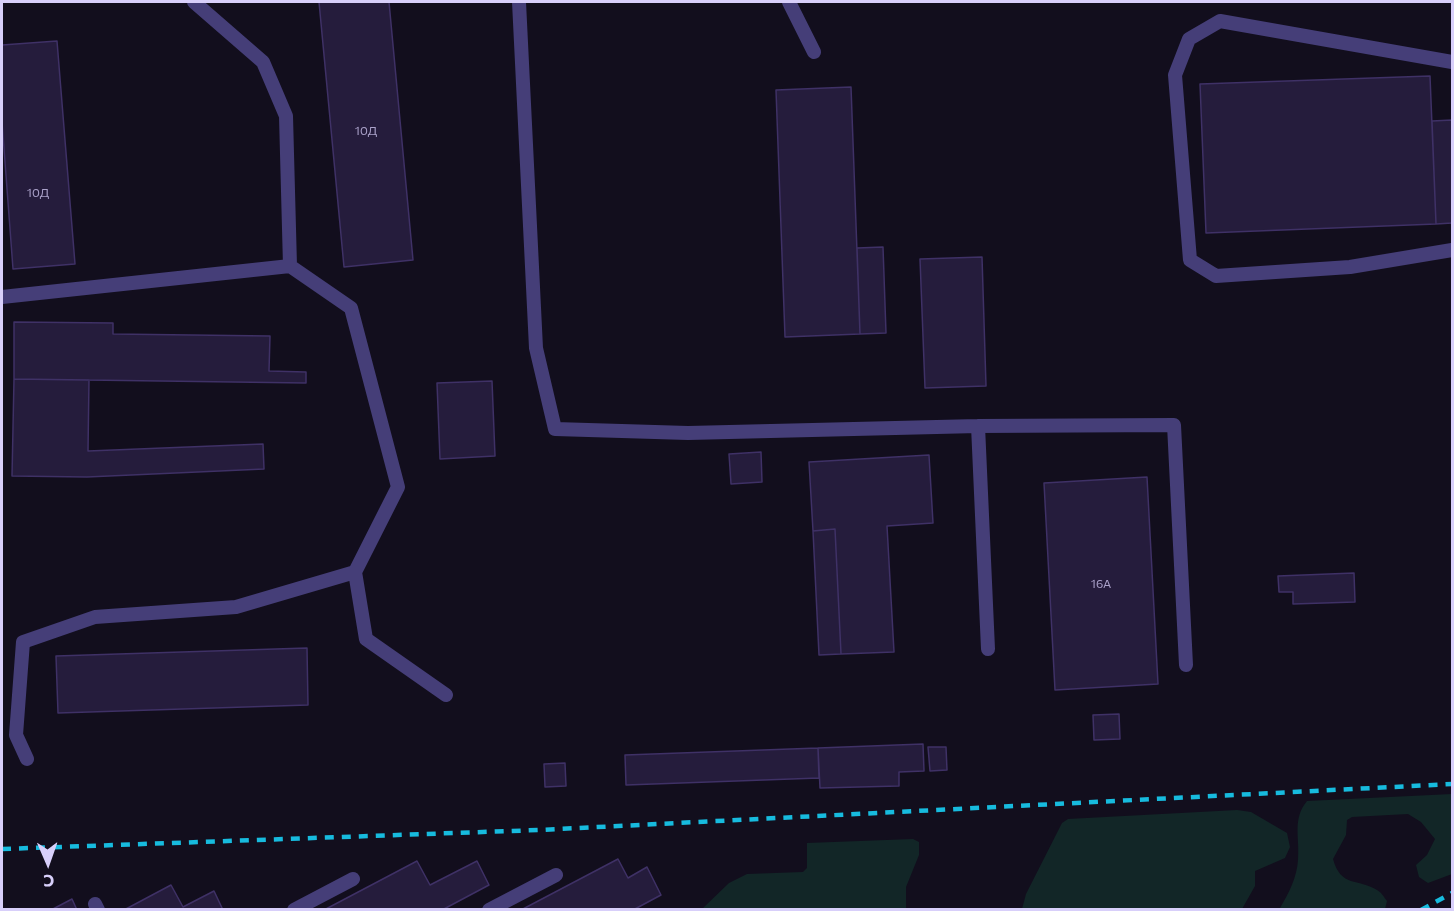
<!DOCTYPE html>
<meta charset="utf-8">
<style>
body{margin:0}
#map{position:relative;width:1454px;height:911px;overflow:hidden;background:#120e1d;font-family:Commissioner,sans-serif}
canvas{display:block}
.frame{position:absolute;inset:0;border:3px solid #d8cffa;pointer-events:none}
.north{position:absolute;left:18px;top:833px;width:60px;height:60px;-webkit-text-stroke:4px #120e1d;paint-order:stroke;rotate:178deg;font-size:16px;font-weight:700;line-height:24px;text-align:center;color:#d8cffa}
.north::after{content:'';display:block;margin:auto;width:21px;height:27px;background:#d8cffa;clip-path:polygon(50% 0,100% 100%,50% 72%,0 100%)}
</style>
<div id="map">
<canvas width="1454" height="911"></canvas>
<div class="frame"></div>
<div class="north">С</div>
</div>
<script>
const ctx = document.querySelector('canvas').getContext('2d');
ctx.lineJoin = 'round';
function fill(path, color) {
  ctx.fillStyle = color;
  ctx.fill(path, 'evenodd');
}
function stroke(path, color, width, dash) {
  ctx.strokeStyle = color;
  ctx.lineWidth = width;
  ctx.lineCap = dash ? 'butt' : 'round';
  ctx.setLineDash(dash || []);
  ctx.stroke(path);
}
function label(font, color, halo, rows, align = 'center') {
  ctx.font = font + ' Commissioner,sans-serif';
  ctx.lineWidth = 6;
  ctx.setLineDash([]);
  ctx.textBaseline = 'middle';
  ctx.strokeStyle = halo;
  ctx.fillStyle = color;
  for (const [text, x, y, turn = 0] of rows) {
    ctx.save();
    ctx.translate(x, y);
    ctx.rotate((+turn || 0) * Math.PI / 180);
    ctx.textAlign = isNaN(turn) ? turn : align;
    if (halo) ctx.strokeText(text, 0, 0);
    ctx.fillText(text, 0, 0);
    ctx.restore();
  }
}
fill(new Path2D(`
 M 1452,794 L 1452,874 L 1428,883 L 1419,877 L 1416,865 L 1427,855 L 1435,839 L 1421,822 L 1408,814 L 1352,817 L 1347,820 L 1346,835 L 1333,859 C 1341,888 1358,878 1377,890 C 1381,892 1384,897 1387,901 L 1385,909 L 1275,909 L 1280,908 C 1289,893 1297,877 1298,860 C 1300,838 1292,819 1307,801 Z
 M 1237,810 L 1251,812 L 1287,833 L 1290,847 L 1285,858 L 1255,871 L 1255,886 L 1242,909 L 1022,909 L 1026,894 L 1062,823 L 1068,819 Z
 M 913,839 L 919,842 L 919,855 L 906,887 L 906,909 L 702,909 L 729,883 L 747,874 L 803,872 L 807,868 L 807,843 Z`), '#122627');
const building = new Path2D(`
 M 319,2 L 389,2 L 413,260 L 344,267 Z
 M 57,41 L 75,264 L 13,269 L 2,122 L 2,45 Z
 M 1430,76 L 1436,224 L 1206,233 L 1200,84 Z
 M 851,87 L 860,334 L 785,337 L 776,90 Z
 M 1452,120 L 1452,223 L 1436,224 L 1432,121 Z
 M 883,247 L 886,333 L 860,334 L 857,248 Z
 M 982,257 L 986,386 L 925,388 L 920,259 Z
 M 14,322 L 113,323 L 113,334 L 270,336 L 269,371 L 306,372 L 306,383 L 14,379 Z
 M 14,379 L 89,380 L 88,451 L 263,444 L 264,469 L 87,477 L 12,476 Z
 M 492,381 L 495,456 L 440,459 L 437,383 Z
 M 761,452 L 762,482 L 731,484 L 729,454 Z
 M 929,455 L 933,523 L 887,526 L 894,652 L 841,654 L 835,529 L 813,531 L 809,462 Z
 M 1147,477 L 1158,684 L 1055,690 L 1044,483 Z
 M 835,529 L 841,654 L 819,655 L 813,531 Z
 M 1354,573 L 1355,602 L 1293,604 L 1293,592 L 1279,592 L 1278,576 Z
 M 307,648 L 308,705 L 58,713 L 56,656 Z
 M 1119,714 L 1120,739 L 1094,740 L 1093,715 Z
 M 923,744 L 924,771 L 899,772 L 899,786 L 820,788 L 818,748 Z
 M 928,747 L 946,747 L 947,770 L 930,771 Z
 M 818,748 L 819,778 L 626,785 L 625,755 Z
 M 565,763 L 566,786 L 545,787 L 544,764 Z
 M 618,859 L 628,878 L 647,867 L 661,895 L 633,910 L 521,910 Z
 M 417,861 L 430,885 L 477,861 L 489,885 L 442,910 L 324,910 Z
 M 171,885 L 183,907 L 214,891 L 223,910 L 124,910 Z
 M 72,899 L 77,910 L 51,910 Z`);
fill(building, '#251c3c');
stroke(building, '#3f3166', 1.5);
stroke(new Path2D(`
 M 194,2 L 263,62 L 286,116 L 290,266
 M 519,2 L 536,348 L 555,429 L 688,433 L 978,426 L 1174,425 L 1186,665
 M 789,2 L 814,52
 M 1452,62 L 1220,21 L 1189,39 L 1175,75 L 1190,260 L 1216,276 L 1350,267 L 1452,250
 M 2,297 L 290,266 L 351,308 L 398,487 L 355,572 L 366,639 L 446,695
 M 978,426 L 988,649
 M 27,759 L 16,735 L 23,642 L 95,617 L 236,607 L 355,572
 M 95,904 L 98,910
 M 294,910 L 353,879
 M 489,910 L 556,875`), '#453e78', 14);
stroke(new Path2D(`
 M 2,849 L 539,830 L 1452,784
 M 1421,910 L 1452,893`), '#17bbde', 4.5, [9, 8]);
label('12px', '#aba2ca', null, [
 ["10Д",366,131],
 ["10Д",38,193],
 ["16А",1101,584]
]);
</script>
